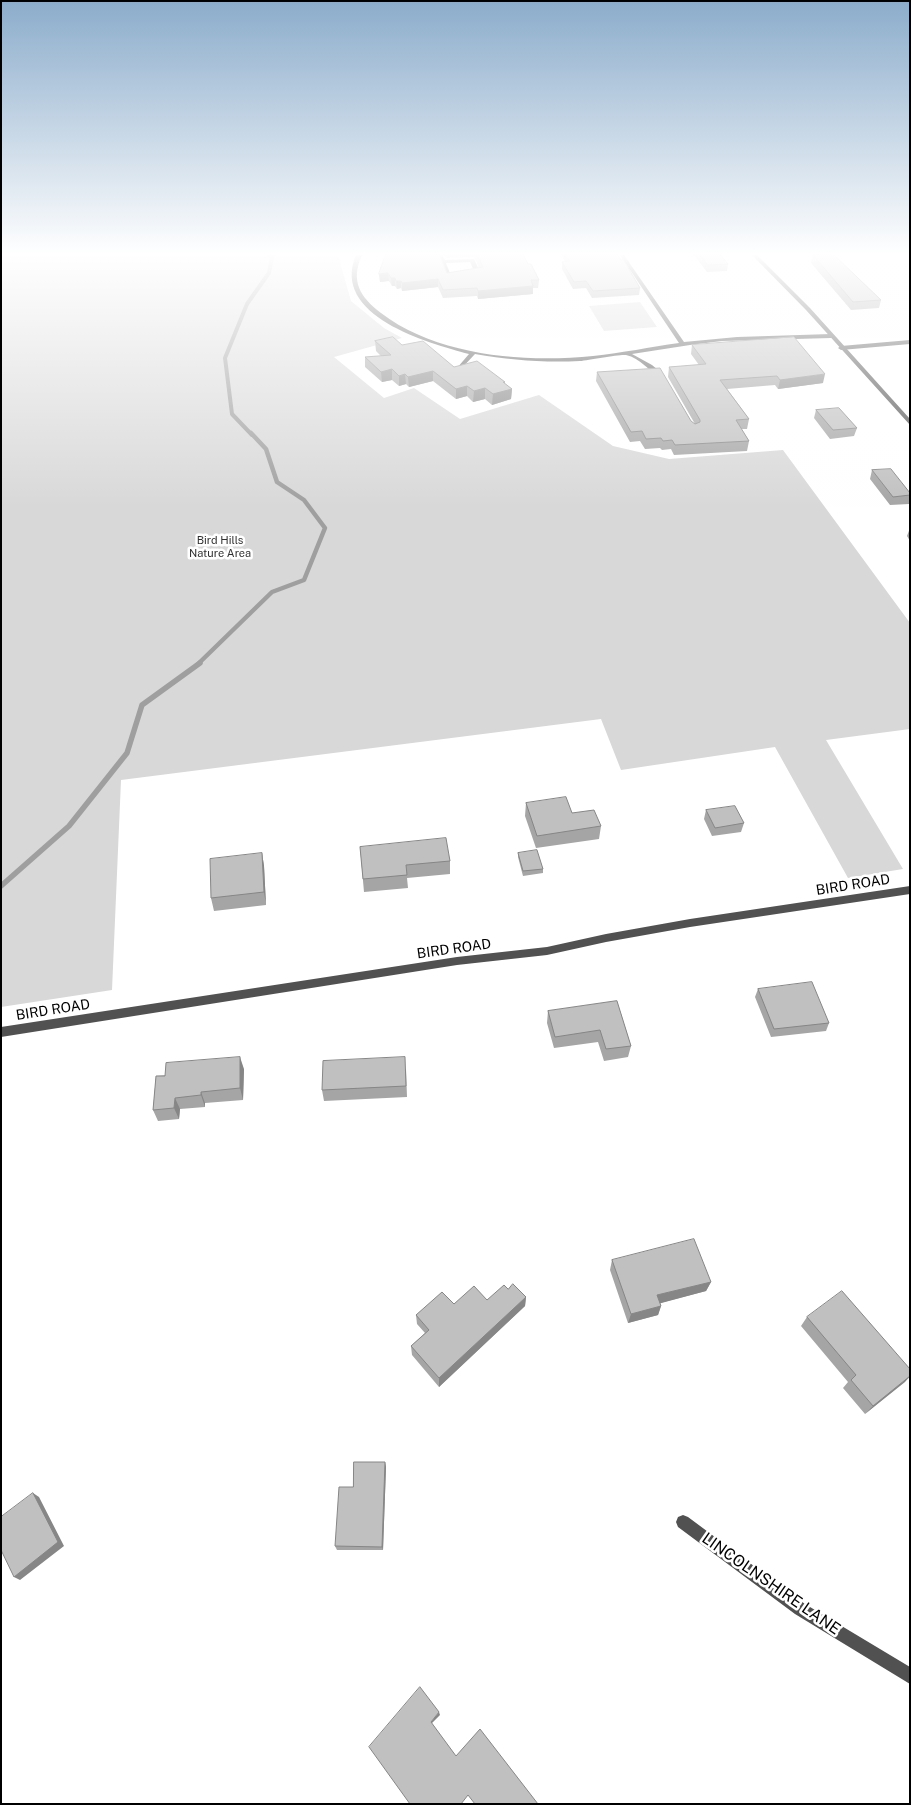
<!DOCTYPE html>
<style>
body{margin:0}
#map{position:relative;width:911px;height:1805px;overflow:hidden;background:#fff;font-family:"Public Sans",sans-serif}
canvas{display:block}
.frame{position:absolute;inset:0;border:2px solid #000;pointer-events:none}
</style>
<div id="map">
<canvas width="911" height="1805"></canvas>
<div class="frame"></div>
</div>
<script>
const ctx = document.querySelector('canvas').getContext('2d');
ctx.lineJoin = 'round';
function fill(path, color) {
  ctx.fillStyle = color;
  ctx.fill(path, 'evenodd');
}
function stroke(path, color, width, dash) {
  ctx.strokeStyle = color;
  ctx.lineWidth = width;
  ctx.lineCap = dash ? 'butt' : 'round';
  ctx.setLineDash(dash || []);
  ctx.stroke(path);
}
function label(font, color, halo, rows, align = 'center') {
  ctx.font = font + ' "Public Sans",sans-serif';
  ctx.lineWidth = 5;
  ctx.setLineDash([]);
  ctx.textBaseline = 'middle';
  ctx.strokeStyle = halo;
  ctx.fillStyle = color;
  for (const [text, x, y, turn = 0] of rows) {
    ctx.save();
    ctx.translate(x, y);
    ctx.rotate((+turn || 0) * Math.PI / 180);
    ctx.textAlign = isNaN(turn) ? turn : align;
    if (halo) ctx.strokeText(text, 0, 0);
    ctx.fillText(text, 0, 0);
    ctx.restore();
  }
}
fill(new Path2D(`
 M 1,255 L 338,255 L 351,301 L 384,328 L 402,338 L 334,357 L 384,398 L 414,388 L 460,419 L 539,395 L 613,446 L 669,459 L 783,450 L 910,623 L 910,729 L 826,740 L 903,869 L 848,878 L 775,747 L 621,770 L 601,719 L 121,780 L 112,990 L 1,1007 Z
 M 640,302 L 657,327 L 604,331 L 589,306 Z`), '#d8d8d8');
stroke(new Path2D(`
 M 252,435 L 232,414 L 225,358 L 247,304 L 269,273 L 272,257 L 269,255`), '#9f9f9f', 4);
stroke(new Path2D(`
 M 198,664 L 272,592 L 304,580 L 325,528 L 304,500 L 277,482 L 266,449 L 251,433`), '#9f9f9f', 4.5);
stroke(new Path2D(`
 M 1,886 L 69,826 L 127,753 L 142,705 L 200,663`), '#9f9f9f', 5.5);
fill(new Path2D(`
 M 356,255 L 362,255 C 350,281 360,297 381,313 C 437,356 525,363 593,356 C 622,353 650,347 679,343 L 620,255 L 624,255 L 684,342 L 737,337 L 831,334 L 834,336 L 831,338 L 722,341 L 690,345 L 632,354 L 652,365 L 664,375 L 665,376 L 662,378 C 650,372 640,358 626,355 C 620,354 589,360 580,361 C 544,363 510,360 475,354 L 460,370 L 457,368 L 469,354 C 428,343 330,316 356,255 Z
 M 437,255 L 442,255 L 445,260 L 474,259 L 481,274 L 470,277 L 470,275 L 475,273 L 470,262 L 446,263 L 451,276 L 458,275 L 461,277 L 447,279 Z
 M 910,340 L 910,344 L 841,350 L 838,348 L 841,346 Z
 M 910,886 L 910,894 L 690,927 L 606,942 L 547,955 L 457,965 L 1,1037 L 1,1027 L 457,957 L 547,947 L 606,934 L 690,919 Z
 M 683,1515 L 688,1517 L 805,1604 L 910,1667 L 910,1684 L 795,1614 L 678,1527 L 676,1522 L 678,1517 Z`), '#515151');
fill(new Path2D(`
 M 752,255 L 757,255 L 810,308 L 910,419 L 910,425 L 806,310 Z`), '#515151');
fill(new Path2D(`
 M 443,254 L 523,254 L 528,264 L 539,280 L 538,288 L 533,288 L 533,294 L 478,299 L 477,296 L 443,298 L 438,287 L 402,291 L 401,288 L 397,289 L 395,286 L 392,286 L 389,281 L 380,282 L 379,274 L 447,273 L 479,268 L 474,257 L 446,258 Z
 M 561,254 L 617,254 L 640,288 L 639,295 L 592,298 L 586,288 L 573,289 L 562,269 L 562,262 L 565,262 Z
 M 693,254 L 720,254 L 728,264 L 727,271 L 707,272 Z
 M 813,255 L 881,300 L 879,308 L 851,310 L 811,263 Z
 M 375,341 L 402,345 L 454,367 L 505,384 L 512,389 L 511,399 L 492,405 L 485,399 L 473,402 L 467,396 L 456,399 L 433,381 L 409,387 L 406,384 L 399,386 L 392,380 L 382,382 L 365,367 L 365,357 L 381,356 L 376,351 Z
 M 692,345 L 823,383 L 778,389 L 775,385 L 727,389 L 749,419 L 747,429 L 741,429 L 749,441 L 747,451 L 674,455 L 671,449 L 662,450 L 660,448 L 645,449 L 640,441 L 630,442 L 596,381 L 597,372 L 695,424 L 668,377 L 669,367 L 699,365 L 691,354 Z
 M 816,410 L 857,428 L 854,436 L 830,439 L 814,418 Z
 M 872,470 L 910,493 L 910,500 L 909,504 L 890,505 L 870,479 Z
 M 910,528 L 910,541 L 907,536 Z
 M 526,803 L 572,813 L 601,826 L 599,839 L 536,848 L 525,816 Z
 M 706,810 L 744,823 L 741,832 L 712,836 L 704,819 Z
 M 360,847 L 450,861 L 450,874 L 407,878 L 408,888 L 364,892 Z
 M 262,853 L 264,866 L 266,905 L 214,911 L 211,898 Z
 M 518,853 L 543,869 L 543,873 L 523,876 L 518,857 Z
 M 758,989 L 829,1023 L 826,1031 L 771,1037 L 755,997 Z
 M 617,1001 L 631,1046 L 628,1057 L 604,1061 L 598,1042 L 554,1048 L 547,1023 L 548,1011 Z
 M 244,1069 L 243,1100 L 205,1103 L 205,1107 L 180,1109 L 179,1119 L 158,1121 L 153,1110 L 156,1076 Z
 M 406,1069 L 407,1097 L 324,1101 L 322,1090 Z
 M 612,1260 L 711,1282 L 706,1291 L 660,1303 L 661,1306 L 658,1315 L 628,1323 L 610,1270 Z
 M 508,1289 L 526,1297 L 525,1306 L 439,1387 L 412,1355 L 411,1346 L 425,1333 L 417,1324 L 416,1315 L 454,1304 L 487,1300 Z
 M 807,1317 L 910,1369 L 910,1377 L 865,1414 L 843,1388 L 848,1382 L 801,1326 Z
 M 385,1462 L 386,1467 L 383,1550 L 337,1550 L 335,1546 L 353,1487 Z`), '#a5a5a5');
fill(new Path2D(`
 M 388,273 L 389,281 L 380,282 L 379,274 Z
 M 391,278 L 395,278 L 395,286 L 392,286 Z
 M 438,279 L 438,287 L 402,291 L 402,283 Z
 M 396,281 L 401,281 L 401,288 L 397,289 Z
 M 533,286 L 533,294 L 478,299 L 478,291 Z
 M 392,369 L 392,380 L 382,382 L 381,372 Z
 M 433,371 L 433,381 L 409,387 L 408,377 Z
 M 405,374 L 406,384 L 399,386 L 399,376 Z
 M 825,374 L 823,383 L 778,389 L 780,380 Z
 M 503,382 L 505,382 L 505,391 L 512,389 L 511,399 L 492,405 L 493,394 Z
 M 467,386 L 467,396 L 456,399 L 456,389 Z
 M 485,388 L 485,399 L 473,402 L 474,391 Z
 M 262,853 L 264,866 L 266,905 L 264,892 Z
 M 240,1057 L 244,1069 L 243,1100 L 240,1088 Z
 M 201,1092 L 205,1103 L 205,1107 L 201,1095 Z
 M 175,1098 L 180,1109 L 179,1119 L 174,1108 Z
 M 711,1282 L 706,1291 L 654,1305 L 657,1295 Z
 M 526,1297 L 525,1306 L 439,1387 L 439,1378 Z
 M 661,1306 L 658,1315 L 628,1323 L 631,1314 Z
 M 910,1376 L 905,1382 L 865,1414 L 873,1406 Z
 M 385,1462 L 386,1467 L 383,1550 L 382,1547 Z
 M 33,1493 L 39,1497 L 64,1546 L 20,1580 L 14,1577 Z
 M 439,1712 L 440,1715 L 431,1724 L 431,1722 Z`), '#868686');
const building = new Path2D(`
 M 386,254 L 439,254 L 447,273 L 483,267 L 477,254 L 523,254 L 528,264 L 531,264 L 539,280 L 531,280 L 533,286 L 478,291 L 477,288 L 443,290 L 438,279 L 402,283 L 401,281 L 396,281 L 395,278 L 391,278 L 388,273 L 379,274 Z
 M 565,254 L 617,254 L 621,260 L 623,259 L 640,288 L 593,291 L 586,281 L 574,282 L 562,262 L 569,261 Z
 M 700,254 L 720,254 L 728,264 L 708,265 Z
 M 821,254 L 833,254 L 881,300 L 853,302 L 813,255 Z
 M 393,337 L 402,345 L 423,341 L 454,367 L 477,361 L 505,382 L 503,382 L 512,389 L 493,394 L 485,388 L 474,391 L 467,386 L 456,389 L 433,371 L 408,377 L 405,374 L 399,376 L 392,369 L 381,372 L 365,357 L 391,355 L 375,341 Z
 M 794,337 L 825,374 L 780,380 L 777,376 L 720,380 L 749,419 L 736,420 L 749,441 L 675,445 L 672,440 L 663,441 L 661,438 L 646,439 L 642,431 L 631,432 L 597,372 L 660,368 L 691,421 L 695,424 L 700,422 L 700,420 L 669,367 L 706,364 L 692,345 Z
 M 839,408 L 857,428 L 833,430 L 816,410 Z
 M 891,469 L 910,493 L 910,495 L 893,497 L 872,470 Z
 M 566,797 L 572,813 L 594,810 L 601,826 L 537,836 L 526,803 Z
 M 735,806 L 744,823 L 715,828 L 706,810 Z
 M 446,838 L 450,861 L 406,865 L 407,875 L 363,879 L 360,847 Z
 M 537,850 L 543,869 L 523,871 L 518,853 Z
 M 262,853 L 264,892 L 211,898 L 210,859 Z
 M 812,982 L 829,1023 L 774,1029 L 758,989 Z
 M 617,1001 L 631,1046 L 606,1049 L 600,1030 L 555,1037 L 548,1011 Z
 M 240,1057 L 240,1088 L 201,1092 L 201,1095 L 175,1098 L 174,1108 L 153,1110 L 156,1076 L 165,1076 L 166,1063 Z
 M 405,1057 L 406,1086 L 322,1090 L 323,1061 Z
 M 694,1239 L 711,1282 L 657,1295 L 661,1306 L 631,1314 L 612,1260 Z
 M 513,1284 L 526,1297 L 439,1378 L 411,1346 L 429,1330 L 416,1315 L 442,1292 L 454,1304 L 474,1286 L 487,1300 L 504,1285 L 508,1289 Z
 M 842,1291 L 910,1369 L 910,1376 L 873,1406 L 851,1380 L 856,1375 L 807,1317 Z
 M 354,1462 L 385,1462 L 382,1547 L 335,1546 L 339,1487 L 353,1487 Z
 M 33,1493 L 58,1542 L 14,1577 L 1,1550 L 1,1517 Z
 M 420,1687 L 439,1712 L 431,1722 L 456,1756 L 480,1729 L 538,1804 L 475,1804 L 468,1795 L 461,1804 L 410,1804 L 369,1747 Z`);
fill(building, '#c0c0c0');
stroke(building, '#868686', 1);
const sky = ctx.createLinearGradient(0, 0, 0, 507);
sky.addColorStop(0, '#8baccb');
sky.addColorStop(0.5, '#fff');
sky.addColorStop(1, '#ffffff00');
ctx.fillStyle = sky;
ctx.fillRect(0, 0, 911, 507);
label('11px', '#2f2f2f', '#fff', [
 ["Bird Hills",220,541],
 ["Nature Area",220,554]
]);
label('14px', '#000', '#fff', [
 ["BIRD ROAD",853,885,-9],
 ["BIRD ROAD",454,949,-8],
 ["BIRD ROAD",53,1010,-9]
]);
label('16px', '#000', '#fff', [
 ["LINCOLNSHIRE LANE",771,1584,35]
]);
</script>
